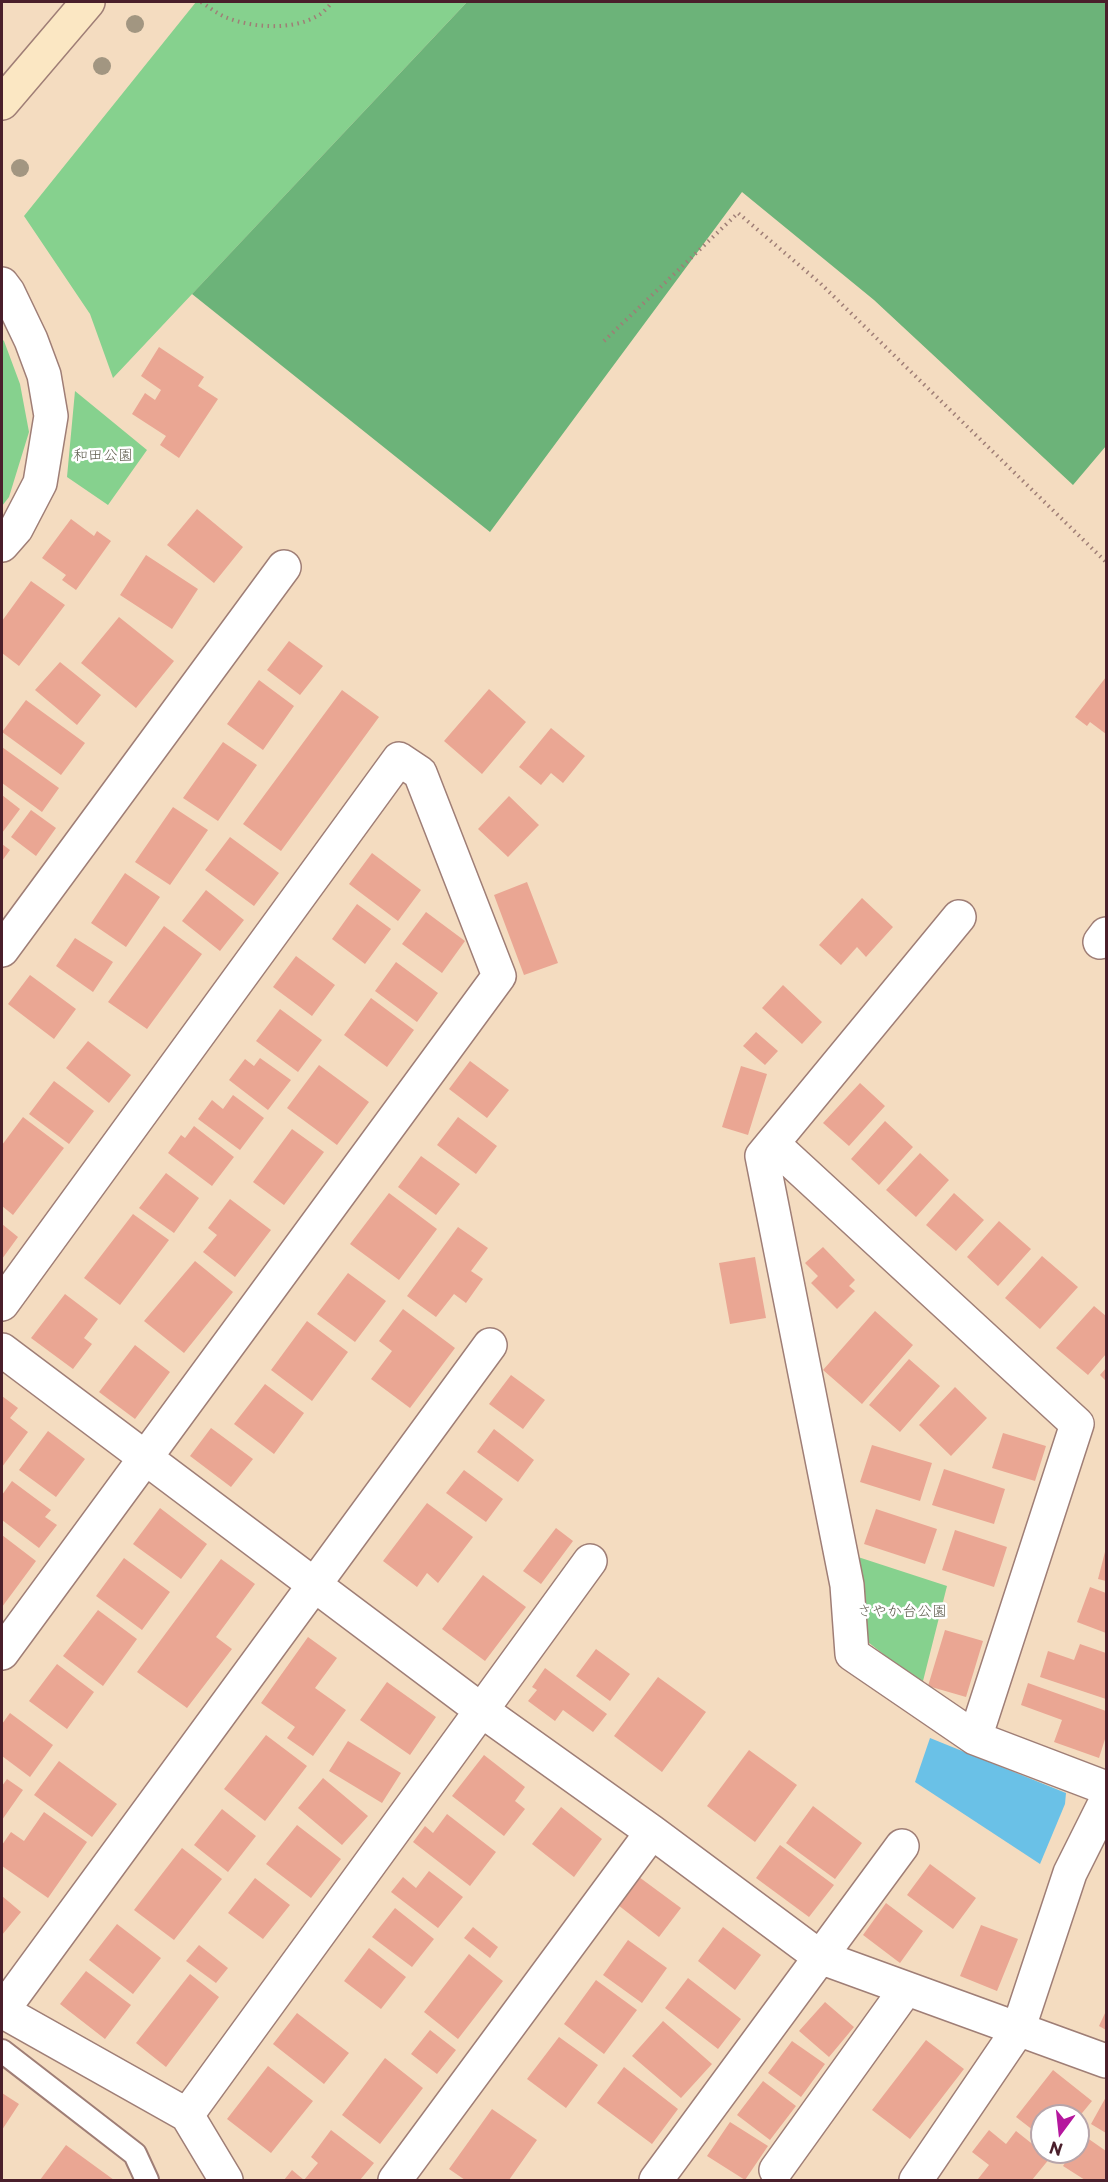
<!DOCTYPE html>
<meta charset="utf-8">
<style>
body{margin:0}
#map{position:relative;width:1108px;height:2182px;overflow:hidden;background:#f4dcc0;font-family:"Playpen Sans",sans-serif}
canvas{display:block}
.frame{position:absolute;inset:0;border:3px solid #4a1f2b;pointer-events:none}
.north{position:absolute;left:1030px;top:2104px;width:60px;height:60px;box-sizing:border-box;background:#fff;border:2px solid #b7a5aa;border-radius:50%;rotate:195deg;font-size:16px;font-weight:700;line-height:24px;text-align:center;color:#4a1f2b}
.north::after{content:'';display:block;margin:auto;width:21px;height:27px;background:#b5179e;clip-path:polygon(50% 0,100% 100%,50% 72%,0 100%)}
</style>
<div id="map">
<canvas width="1108" height="2182"></canvas>
<div class="frame"></div>
<div class="north">N</div>
</div>
<script>
const ctx = document.querySelector('canvas').getContext('2d');
ctx.lineJoin = 'round';
function fill(path, color) {
  ctx.fillStyle = color;
  ctx.fill(path, 'evenodd');
}
function stroke(path, color, width, dash) {
  ctx.strokeStyle = color;
  ctx.lineWidth = width;
  ctx.lineCap = dash ? 'butt' : 'round';
  ctx.setLineDash(dash || []);
  ctx.stroke(path);
}
function label(font, color, halo, rows, align = 'center') {
  ctx.font = font + ' "Playpen Sans","Klee One",sans-serif';
  ctx.lineWidth = 5;
  ctx.setLineDash([]);
  ctx.textBaseline = 'middle';
  ctx.strokeStyle = halo;
  ctx.fillStyle = color;
  for (const [text, x, y, turn = 0] of rows) {
    ctx.save();
    ctx.translate(x, y);
    ctx.rotate((+turn || 0) * Math.PI / 180);
    ctx.textAlign = isNaN(turn) ? turn : align;
    if (halo) ctx.strokeText(text, 0, 0);
    ctx.fillText(text, 0, 0);
    ctx.restore();
  }
}
fill(new Path2D(`
 M 196,2 L 467,2 L 113,378 L 90,314 L 24,216 Z
 M 2,339 L 4,341 L 20,384 L 29,432 L 9,497 L 2,506 Z
 M 75,391 L 147,450 L 108,505 L 67,477 Z
 M 858,1557 L 947,1586 L 922,1685 L 868,1642 Z`), '#86d18e');
fill(new Path2D(`
 M 467,2 L 1106,2 L 1106,446 L 1073,485 L 874,300 L 742,192 L 490,532 L 192,294 Z`), '#6cb379');
fill(new Path2D(`
 M 930,1738 L 1066,1793 L 1065,1804 L 1040,1864 L 915,1782 Z`), '#6ac1e7');
fill(new Path2D(`
 M 159,347 L 204,377 L 198,386 L 218,399 L 179,458 L 160,445 L 166,436 L 132,414 L 145,393 L 155,400 L 161,390 L 141,376 Z
 M 197,509 L 243,547 L 214,583 L 167,545 Z
 M 71,519 L 94,536 L 97,531 L 111,541 L 76,590 L 62,580 L 66,575 L 42,558 Z
 M 146,555 L 198,589 L 172,629 L 120,595 Z
 M 31,581 L 65,605 L 19,666 L 2,653 L 2,621 Z
 M 119,617 L 174,661 L 136,708 L 81,663 Z
 M 289,641 L 323,666 L 300,695 L 267,670 Z
 M 60,662 L 101,695 L 77,725 L 35,690 Z
 M 1106,677 L 1106,734 L 1090,722 L 1087,726 L 1075,717 Z
 M 259,680 L 294,706 L 263,750 L 227,724 Z
 M 489,689 L 526,722 L 482,774 L 444,741 Z
 M 342,690 L 379,717 L 281,851 L 243,824 Z
 M 26,700 L 85,743 L 61,775 L 2,732 Z
 M 551,728 L 585,756 L 563,783 L 551,773 L 541,785 L 519,767 Z
 M 223,742 L 257,765 L 218,821 L 183,798 Z
 M 2,747 L 59,788 L 42,812 L 2,783 Z
 M 2,795 L 20,809 L 2,833 Z
 M 509,796 L 539,825 L 508,857 L 478,829 Z
 M 173,807 L 208,830 L 170,885 L 135,862 Z
 M 31,810 L 56,828 L 36,856 L 11,837 Z
 M 230,837 L 279,873 L 254,906 L 205,870 Z
 M 2,844 L 10,850 L 2,861 Z
 M 372,853 L 421,890 L 398,921 L 349,884 Z
 M 125,873 L 160,897 L 126,947 L 91,923 Z
 M 527,882 L 558,963 L 524,975 L 494,895 Z
 M 206,890 L 244,920 L 220,951 L 182,921 Z
 M 862,898 L 893,927 L 866,957 L 857,947 L 841,965 L 819,945 Z
 M 357,904 L 391,929 L 365,964 L 332,939 Z
 M 426,912 L 465,941 L 442,973 L 402,944 Z
 M 164,926 L 202,954 L 147,1029 L 108,1002 Z
 M 75,938 L 113,962 L 93,992 L 56,966 Z
 M 296,956 L 335,985 L 312,1016 L 273,987 Z
 M 396,962 L 438,993 L 417,1022 L 375,991 Z
 M 30,975 L 76,1009 L 54,1039 L 8,1004 Z
 M 783,985 L 822,1022 L 802,1044 L 762,1008 Z
 M 371,998 L 414,1030 L 387,1067 L 344,1035 Z
 M 280,1009 L 322,1040 L 298,1072 L 256,1041 Z
 M 756,1032 L 778,1051 L 765,1065 L 743,1046 Z
 M 88,1041 L 131,1075 L 109,1103 L 66,1068 Z
 M 260,1058 L 291,1080 L 268,1110 L 229,1080 L 245,1059 L 254,1066 Z
 M 470,1061 L 509,1090 L 487,1118 L 449,1089 Z
 M 319,1065 L 369,1102 L 337,1145 L 287,1108 Z
 M 741,1066 L 767,1074 L 748,1135 L 722,1127 Z
 M 54,1081 L 94,1111 L 69,1144 L 29,1114 Z
 M 860,1083 L 885,1106 L 849,1146 L 823,1123 Z
 M 233,1095 L 264,1118 L 240,1150 L 198,1119 L 212,1100 L 223,1109 Z
 M 23,1117 L 64,1148 L 13,1215 L 2,1206 L 2,1145 Z
 M 458,1117 L 497,1146 L 476,1174 L 437,1145 Z
 M 885,1121 L 913,1147 L 879,1185 L 851,1159 Z
 M 194,1126 L 234,1157 L 212,1186 L 168,1153 L 181,1135 L 185,1138 Z
 M 292,1129 L 324,1152 L 284,1205 L 253,1182 Z
 M 920,1153 L 949,1180 L 916,1217 L 886,1190 Z
 M 421,1156 L 460,1184 L 436,1215 L 398,1187 Z
 M 166,1173 L 199,1198 L 174,1233 L 139,1208 Z
 M 389,1193 L 437,1229 L 399,1280 L 350,1244 Z
 M 954,1193 L 984,1220 L 956,1251 L 926,1225 Z
 M 230,1199 L 271,1230 L 235,1277 L 203,1252 L 217,1235 L 208,1228 Z
 M 133,1214 L 169,1240 L 120,1305 L 84,1278 Z
 M 999,1221 L 1031,1249 L 998,1286 L 967,1257 Z
 M 2,1224 L 18,1237 L 2,1259 Z
 M 458,1227 L 488,1248 L 471,1271 L 483,1279 L 466,1303 L 454,1294 L 436,1317 L 407,1296 Z
 M 823,1247 L 855,1280 L 849,1286 L 855,1291 L 837,1309 L 811,1283 L 818,1276 L 805,1263 Z
 M 1042,1256 L 1078,1287 L 1040,1329 L 1005,1298 Z
 M 755,1257 L 766,1318 L 730,1324 L 719,1263 Z
 M 195,1261 L 233,1292 L 184,1353 L 144,1321 Z
 M 348,1273 L 386,1301 L 355,1342 L 317,1314 Z
 M 65,1294 L 98,1319 L 84,1338 L 92,1344 L 73,1369 L 31,1338 Z
 M 1094,1306 L 1106,1316 L 1106,1354 L 1088,1375 L 1056,1348 Z
 M 403,1309 L 455,1348 L 410,1408 L 371,1379 L 392,1351 L 379,1341 Z
 M 875,1311 L 913,1345 L 862,1404 L 823,1370 Z
 M 307,1321 L 348,1352 L 312,1401 L 271,1370 Z
 M 135,1345 L 170,1372 L 135,1419 L 99,1392 Z
 M 909,1359 L 940,1386 L 900,1432 L 869,1405 Z
 M 1106,1368 L 1106,1381 L 1100,1375 Z
 M 511,1375 L 545,1400 L 523,1429 L 489,1404 Z
 M 265,1384 L 304,1413 L 274,1454 L 234,1424 Z
 M 955,1387 L 987,1418 L 951,1456 L 919,1425 Z
 M 2,1396 L 18,1408 L 10,1418 L 28,1432 L 2,1467 Z
 M 211,1428 L 253,1459 L 231,1487 L 190,1456 Z
 M 494,1429 L 534,1460 L 518,1482 L 477,1452 Z
 M 48,1431 L 85,1459 L 56,1497 L 19,1470 Z
 M 1003,1433 L 1046,1446 L 1035,1481 L 992,1468 Z
 M 872,1445 L 932,1463 L 920,1501 L 860,1482 Z
 M 944,1469 L 1005,1489 L 994,1524 L 932,1505 Z
 M 464,1470 L 503,1499 L 486,1522 L 446,1493 Z
 M 12,1481 L 51,1510 L 45,1517 L 57,1525 L 39,1548 L 2,1520 L 2,1495 Z
 M 427,1503 L 473,1537 L 438,1583 L 427,1573 L 417,1587 L 383,1561 Z
 M 160,1508 L 207,1544 L 181,1579 L 133,1544 Z
 M 876,1509 L 937,1529 L 925,1564 L 864,1544 Z
 M 556,1528 L 573,1541 L 541,1584 L 523,1571 Z
 M 955,1530 L 1007,1547 L 994,1587 L 942,1570 Z
 M 2,1535 L 36,1561 L 2,1607 Z
 M 1106,1548 L 1106,1581 L 1098,1579 Z
 M 124,1558 L 170,1592 L 142,1630 L 96,1596 Z
 M 221,1559 L 255,1584 L 216,1637 L 232,1649 L 187,1708 L 137,1672 Z
 M 483,1575 L 526,1607 L 485,1661 L 442,1629 Z
 M 1090,1587 L 1106,1593 L 1106,1633 L 1077,1622 Z
 M 98,1610 L 137,1639 L 103,1686 L 63,1656 Z
 M 945,1630 L 983,1641 L 966,1697 L 928,1686 Z
 M 308,1637 L 337,1658 L 315,1688 L 346,1710 L 313,1756 L 287,1738 L 295,1727 L 261,1703 Z
 M 1080,1644 L 1106,1653 L 1106,1699 L 1040,1677 L 1048,1651 L 1074,1660 Z
 M 596,1649 L 630,1674 L 610,1701 L 576,1676 Z
 M 57,1664 L 94,1692 L 67,1729 L 29,1701 Z
 M 545,1668 L 607,1714 L 593,1732 L 563,1710 L 555,1721 L 528,1701 L 537,1690 L 532,1687 Z
 M 658,1677 L 706,1712 L 662,1772 L 614,1736 Z
 M 387,1682 L 436,1717 L 410,1755 L 360,1720 Z
 M 1028,1683 L 1106,1711 L 1106,1736 L 1099,1758 L 1054,1742 L 1062,1720 L 1021,1705 Z
 M 10,1713 L 53,1745 L 30,1777 L 2,1756 L 2,1724 Z
 M 266,1735 L 307,1766 L 265,1821 L 224,1789 Z
 M 348,1741 L 401,1773 L 382,1803 L 329,1771 Z
 M 749,1750 L 797,1785 L 755,1842 L 707,1806 Z
 M 484,1755 L 525,1787 L 515,1801 L 525,1809 L 504,1836 L 452,1796 Z
 M 59,1761 L 117,1804 L 92,1837 L 34,1795 Z
 M 323,1778 L 368,1816 L 342,1845 L 298,1808 Z
 M 7,1779 L 23,1790 L 2,1820 L 2,1786 Z
 M 813,1806 L 862,1843 L 835,1879 L 786,1843 Z
 M 561,1807 L 602,1839 L 574,1877 L 532,1844 Z
 M 222,1809 L 256,1836 L 228,1872 L 194,1845 Z
 M 44,1812 L 87,1842 L 48,1898 L 2,1866 L 2,1845 L 11,1832 L 24,1841 Z
 M 447,1814 L 496,1852 L 470,1886 L 413,1842 L 425,1826 L 433,1833 Z
 M 297,1825 L 341,1859 L 311,1898 L 266,1864 Z
 M 780,1845 L 834,1885 L 809,1917 L 756,1878 Z
 M 182,1848 L 222,1879 L 174,1940 L 134,1910 Z
 M 930,1864 L 976,1898 L 953,1929 L 907,1895 Z
 M 429,1871 L 463,1897 L 438,1928 L 391,1892 L 403,1877 L 416,1888 Z
 M 639,1877 L 681,1908 L 659,1937 L 618,1905 Z
 M 255,1878 L 290,1905 L 263,1939 L 228,1913 Z
 M 2,1896 L 21,1912 L 2,1935 Z
 M 886,1903 L 923,1931 L 900,1963 L 863,1935 Z
 M 395,1908 L 434,1939 L 412,1967 L 372,1937 Z
 M 117,1924 L 161,1958 L 133,1994 L 89,1960 Z
 M 981,1925 L 1018,1939 L 997,1991 L 960,1976 Z
 M 473,1927 L 498,1947 L 490,1958 L 464,1938 Z
 M 723,1927 L 761,1955 L 735,1990 L 698,1961 Z
 M 628,1940 L 667,1968 L 642,2003 L 603,1975 Z
 M 199,1945 L 228,1968 L 216,1983 L 186,1961 Z
 M 369,1948 L 406,1977 L 381,2009 L 344,1981 Z
 M 469,1954 L 503,1981 L 458,2039 L 424,2012 Z
 M 86,1971 L 131,2005 L 105,2039 L 60,2004 Z
 M 190,1974 L 219,1997 L 166,2067 L 136,2043 Z
 M 688,1978 L 741,2019 L 718,2049 L 665,2008 Z
 M 596,1980 L 637,2010 L 604,2054 L 564,2024 Z
 M 825,2002 L 854,2027 L 829,2057 L 799,2031 Z
 M 1106,2011 L 1106,2030 L 1099,2026 Z
 M 297,2013 L 349,2053 L 324,2084 L 273,2044 Z
 M 663,2021 L 712,2064 L 681,2098 L 632,2056 Z
 M 430,2030 L 456,2050 L 437,2074 L 411,2054 Z
 M 559,2037 L 598,2065 L 566,2108 L 527,2079 Z
 M 926,2040 L 964,2069 L 910,2139 L 872,2110 Z
 M 792,2041 L 825,2064 L 801,2097 L 768,2073 Z
 M 385,2058 L 423,2088 L 380,2144 L 342,2115 Z
 M 268,2066 L 313,2101 L 271,2153 L 227,2119 Z
 M 624,2067 L 678,2109 L 652,2144 L 597,2103 Z
 M 1053,2070 L 1092,2101 L 1078,2118 L 1078,2116 L 1042,2116 L 1042,2137 L 1016,2117 Z
 M 763,2081 L 796,2106 L 770,2140 L 737,2115 Z
 M 2,2093 L 19,2104 L 2,2130 Z
 M 1106,2097 L 1106,2133 L 1091,2124 Z
 M 492,2109 L 537,2140 L 509,2180 L 465,2180 L 449,2169 Z
 M 730,2122 L 768,2146 L 745,2180 L 707,2156 Z
 M 331,2130 L 374,2163 L 360,2180 L 284,2180 L 292,2170 L 304,2180 L 318,2163 L 311,2157 Z
 M 989,2130 L 1006,2144 L 1016,2131 L 1050,2158 L 1032,2180 L 979,2180 L 978,2179 L 989,2165 L 972,2152 Z
 M 1083,2135 L 1106,2151 L 1106,2180 L 1085,2180 L 1063,2166 L 1072,2152 L 1078,2152 L 1078,2142 Z
 M 66,2145 L 114,2180 L 40,2180 Z`), '#eaa693');
const service = new Path2D(`
 M 2,2051 L 135,2154 L 147,2180`);
const minor = new Path2D(`
 M 2,284 L 8,292 L 31,340 L 44,375 L 51,416 L 40,483 L 16,529 L 2,545
 M 959,917 L 762,1156 L 847,1585 L 852,1654 L 975,1738 L 1106,1788
 M 1100,942 L 1106,934
 M 2,950 L 284,567
 M 773,1144 L 1077,1424 L 975,1738
 M 2,1304 L 399,759 L 420,773 L 499,976 L 2,1653
 M 2,1350 L 481,1710 L 652,1832 L 820,1957 L 1106,2061
 M 2,2011 L 490,1345
 M 2,2011 L 187,2115 L 226,2180
 M 187,2115 L 590,1561
 M 776,2170 L 906,1989
 M 395,2180 L 652,1832
 M 656,2180 L 902,1846
 M 916,2180 L 1018,2030 L 1070,1873 L 1106,1801`);
const secondary = new Path2D(`
 M 2,103 L 88,2`);
stroke(service, '#9f7e76', 26);
stroke(minor, '#9f7e76', 36);
stroke(secondary, '#9f7e76', 36);
stroke(new Path2D(`
 M 201,2 C 209,7 216,13 225,17 C 252,28 293,31 319,15 C 324,12 329,6 332,2
 M 604,341 L 738,213 L 820,283 L 1106,562`), '#9f7e76', 4, [1.5, 4.5]);
stroke(service, '#fff', 22);
stroke(minor, '#fff', 33);
stroke(secondary, '#fbe7c3', 33);
ctx.fillStyle = '#a29681';
for (const [x, y] of [
 [135,24],
 [102,66],
 [20,168]
]) {
  ctx.beginPath();
  ctx.arc(x, y, 9, 0, 2 * Math.PI);
  ctx.fill();
}
label('15px', '#5f5d4e', '#fff', [
 ["和田公園",103,456],
 ["さやか台公園",902,1612]
]);
</script>
